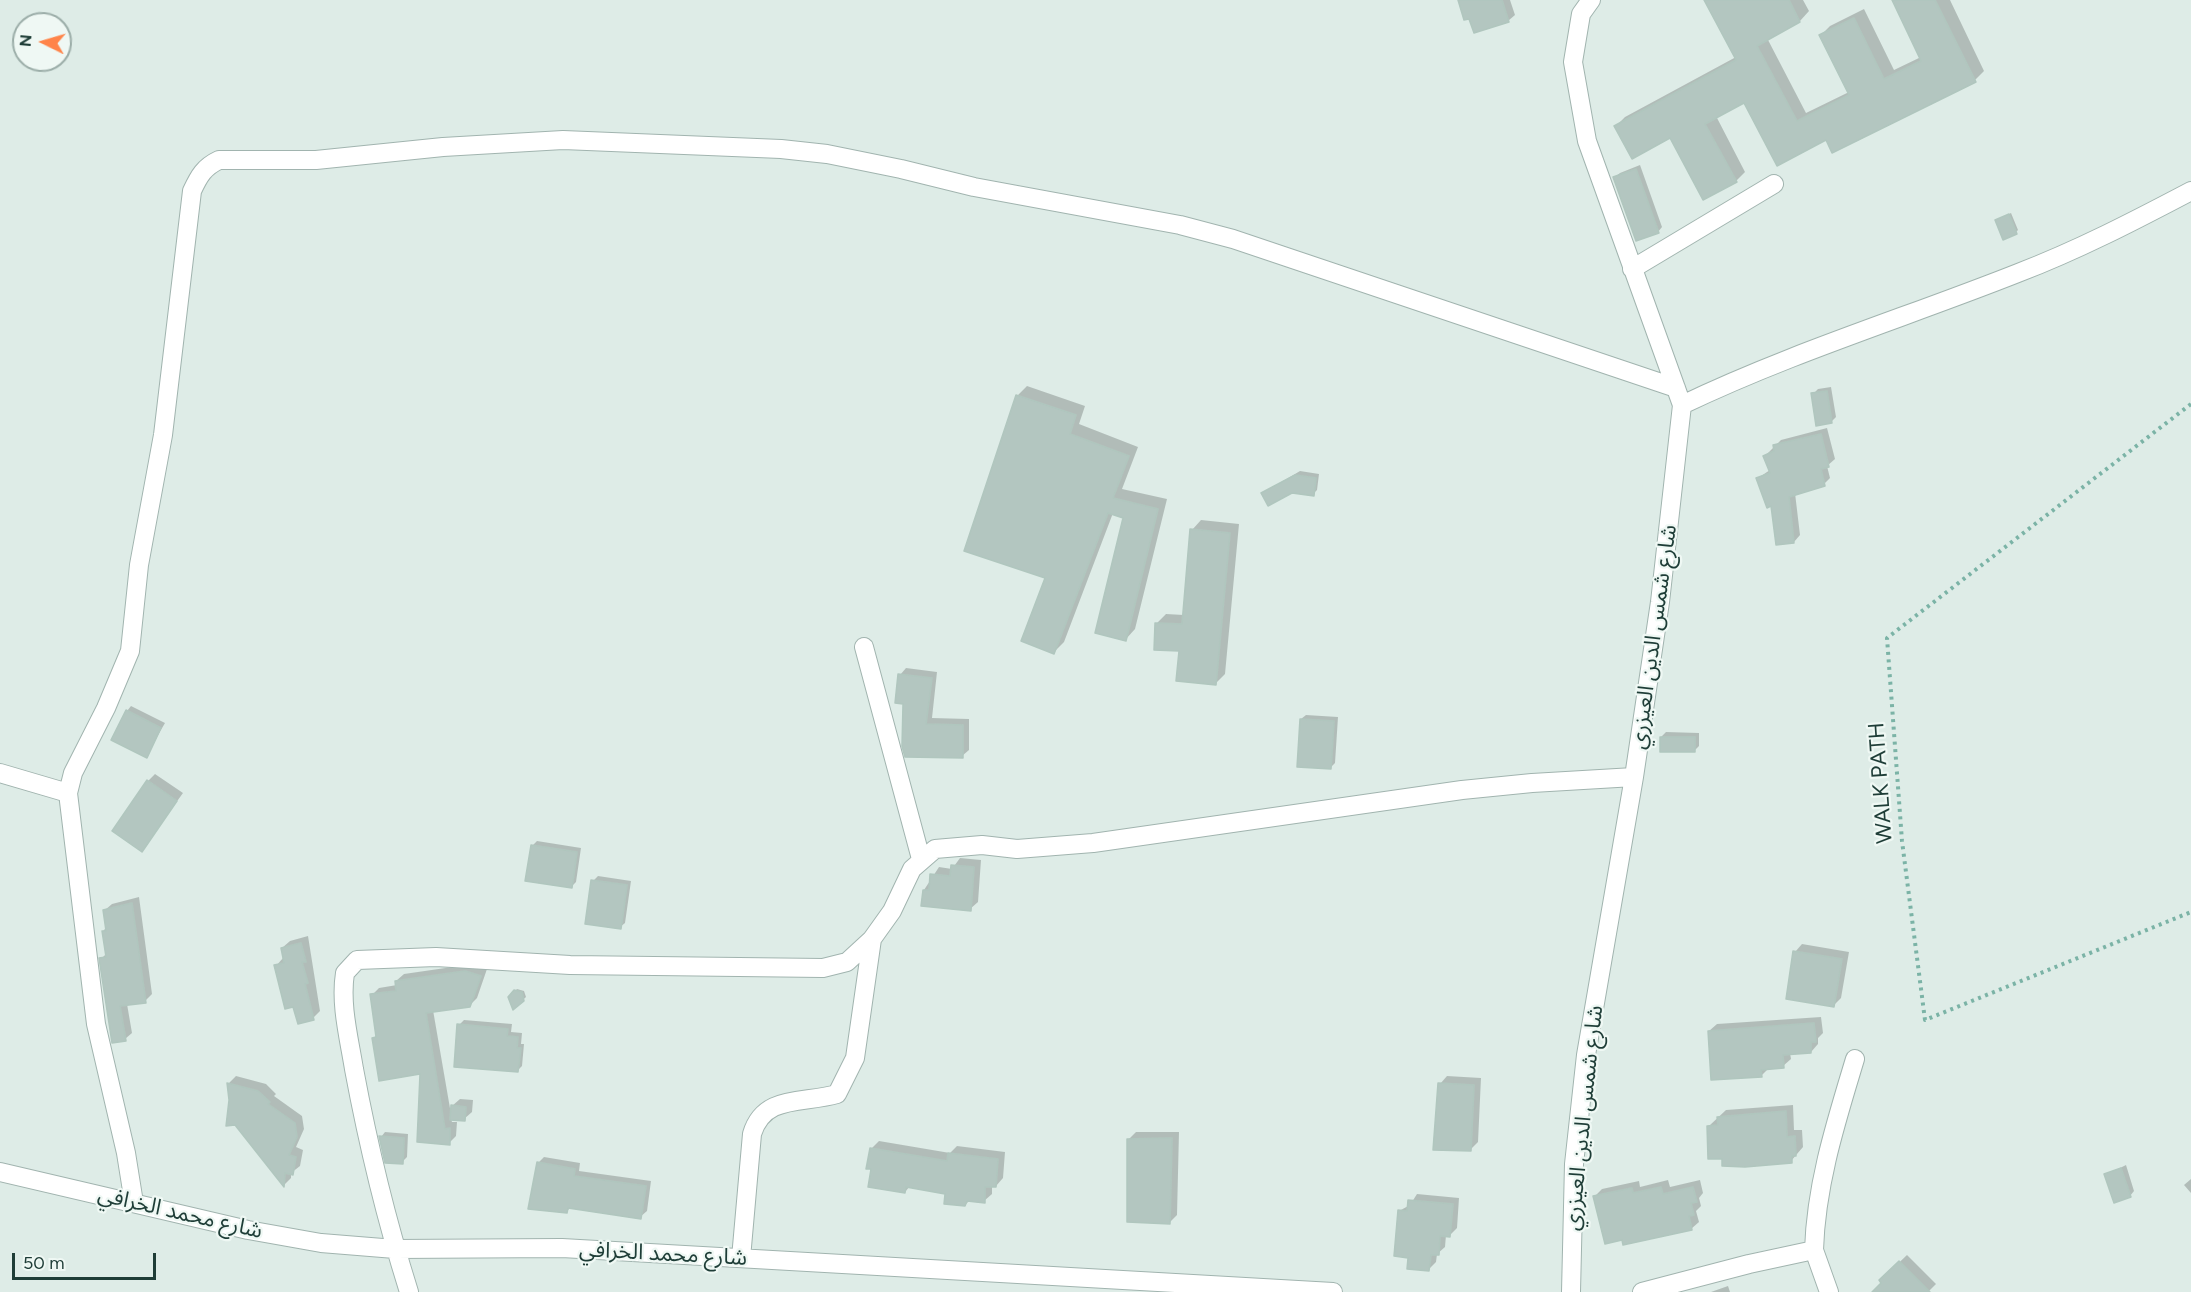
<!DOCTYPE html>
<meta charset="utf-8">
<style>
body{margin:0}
#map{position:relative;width:2191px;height:1292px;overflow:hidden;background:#deece7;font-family:Figtree,sans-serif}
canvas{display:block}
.north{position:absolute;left:12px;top:12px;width:60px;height:60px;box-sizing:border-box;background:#eff8f4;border:2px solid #9bada8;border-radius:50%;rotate:275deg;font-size:16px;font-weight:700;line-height:24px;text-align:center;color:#1e3d37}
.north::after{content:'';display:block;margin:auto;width:21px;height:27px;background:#ff8449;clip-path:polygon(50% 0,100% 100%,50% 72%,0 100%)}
.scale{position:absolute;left:12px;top:1253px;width:144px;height:27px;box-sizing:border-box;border:3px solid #1e3d37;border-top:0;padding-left:8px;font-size:18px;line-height:21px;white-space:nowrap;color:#1e3d37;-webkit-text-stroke:4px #eff8f4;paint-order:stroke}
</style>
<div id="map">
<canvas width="2191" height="1292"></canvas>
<div class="north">N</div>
<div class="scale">50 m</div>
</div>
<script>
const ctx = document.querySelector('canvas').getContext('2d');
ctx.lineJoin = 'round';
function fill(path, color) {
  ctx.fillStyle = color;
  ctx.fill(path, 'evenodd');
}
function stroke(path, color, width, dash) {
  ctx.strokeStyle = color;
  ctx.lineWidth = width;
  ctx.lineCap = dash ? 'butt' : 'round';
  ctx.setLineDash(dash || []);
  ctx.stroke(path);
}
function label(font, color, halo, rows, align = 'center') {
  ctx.font = font + ' Figtree,"Noto Sans Arabic",sans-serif';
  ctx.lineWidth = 4.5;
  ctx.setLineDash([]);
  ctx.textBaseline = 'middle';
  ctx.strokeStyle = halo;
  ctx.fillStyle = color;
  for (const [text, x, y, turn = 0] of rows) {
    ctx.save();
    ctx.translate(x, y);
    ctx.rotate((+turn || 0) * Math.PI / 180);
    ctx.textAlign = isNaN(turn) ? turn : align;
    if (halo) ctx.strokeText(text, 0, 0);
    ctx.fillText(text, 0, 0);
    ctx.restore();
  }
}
fill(new Path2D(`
 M 1460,0 L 1510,0 L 1515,15 L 1508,21 Z
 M 1706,0 L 1803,0 L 1809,11 L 1800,21 L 1767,38 L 1806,113 L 1849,92 L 1821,35 L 1830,26 L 1864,9 L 1894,70 L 1921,57 L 1894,0 L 1950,0 L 1984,71 L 1975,80 L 1827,138 L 1744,101 L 1716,116 L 1745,172 L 1736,181 L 1670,136 L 1615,127 L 1625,117 L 1736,57 Z
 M 1640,165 L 1662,227 L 1658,232 L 1615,177 L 1620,173 Z
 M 2011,213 L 2018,230 L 2016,232 L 1999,219 Z
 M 1027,386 L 1085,406 L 1079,424 L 1138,447 L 1122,489 L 1167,499 L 1135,629 L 1126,639 L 1125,517 L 1113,513 L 1064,642 L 1054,652 L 1047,577 L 1017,396 Z
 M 1831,387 L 1836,417 L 1831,422 L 1813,394 L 1818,389 Z
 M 1827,428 L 1835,459 L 1827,466 L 1830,478 L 1824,484 L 1795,493 L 1800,535 L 1794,542 L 1758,478 L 1770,470 L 1765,456 L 1781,440 Z
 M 1300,471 L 1319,474 L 1317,490 L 1313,494 L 1292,491 L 1263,493 Z
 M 1201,520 L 1239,524 L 1225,674 L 1216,683 L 1156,624 L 1166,614 L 1184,615 L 1192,530 Z
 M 906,668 L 937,672 L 932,718 L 969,719 L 969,750 L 962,756 L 906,755 L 905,703 L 900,675 Z
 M 131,706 L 165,723 L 146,756 L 127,711 Z
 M 1306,715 L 1338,717 L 1335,763 L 1330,768 L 1301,719 Z
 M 1666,732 L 1699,733 L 1699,746 L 1694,751 L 1661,737 Z
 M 155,774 L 183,793 L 142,850 L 148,781 Z
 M 537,841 L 581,848 L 576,882 L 571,887 L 532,846 Z
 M 960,858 L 981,860 L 978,902 L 970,909 L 924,890 L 939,867 L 952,869 Z
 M 598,876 L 631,881 L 625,923 L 620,927 L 593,881 Z
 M 139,897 L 152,994 L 145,1001 L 127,1004 L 132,1033 L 125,1039 L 101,959 L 107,953 L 103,931 L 107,927 L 105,910 L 112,904 Z
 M 308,936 L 320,1011 L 313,1018 L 294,1005 L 276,966 L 283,958 L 282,948 L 290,941 Z
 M 1802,944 L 1849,952 L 1841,998 L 1834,1005 L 1795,952 Z
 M 473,964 L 487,969 L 477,998 L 470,1005 L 433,1010 L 451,1114 L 452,1106 L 460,1099 L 473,1100 L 472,1112 L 464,1119 L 451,1119 L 452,1122 L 457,1122 L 456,1136 L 449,1143 L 422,1072 L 373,1039 L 377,1035 L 372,995 L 379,988 L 397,985 L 396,981 L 404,974 Z
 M 517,989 L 524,991 L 526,997 L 514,1008 L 509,997 Z
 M 1821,1017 L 1823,1033 L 1818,1038 L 1818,1044 L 1811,1052 L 1790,1053 L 1791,1059 L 1783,1066 L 1769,1068 L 1761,1076 L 1709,1031 L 1717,1024 Z
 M 464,1020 L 512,1024 L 511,1032 L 522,1033 L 521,1044 L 524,1044 L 522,1066 L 517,1071 L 459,1025 Z
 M 236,1076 L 266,1084 L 276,1094 L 274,1096 L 302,1116 L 304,1129 L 296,1147 L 303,1150 L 300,1166 L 291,1173 L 291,1178 L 284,1185 L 236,1124 L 229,1083 Z
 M 1447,1076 L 1481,1078 L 1478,1142 L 1470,1150 L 1440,1084 Z
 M 1793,1105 L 1794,1130 L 1802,1130 L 1803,1147 L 1791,1161 L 1723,1157 L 1709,1126 L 1726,1110 Z
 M 385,1132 L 408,1134 L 407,1157 L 402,1162 L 381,1137 Z
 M 1136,1132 L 1179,1132 L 1177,1215 L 1169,1223 L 1128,1140 Z
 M 879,1141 L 950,1153 L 957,1146 L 1005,1152 L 1003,1178 L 996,1186 L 992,1186 L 992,1194 L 984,1201 L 970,1200 L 965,1205 L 946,1192 L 910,1186 L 905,1192 L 873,1168 L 871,1149 Z
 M 544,1157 L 580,1163 L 579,1171 L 651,1181 L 647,1211 L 640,1217 L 571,1207 L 566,1212 L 538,1163 Z
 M 2126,1165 L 2134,1191 L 2130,1196 L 2106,1175 Z
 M 2191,1179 L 2191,1193 L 2184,1185 Z
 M 1668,1180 L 1670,1187 L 1700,1180 L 1703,1193 L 1699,1198 L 1701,1206 L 1696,1211 L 1699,1222 L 1691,1229 L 1595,1196 L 1602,1189 L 1639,1181 L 1640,1187 Z
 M 1417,1194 L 1459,1198 L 1457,1228 L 1450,1235 L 1446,1235 L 1445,1247 L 1437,1254 L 1436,1262 L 1429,1269 L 1410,1256 L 1399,1211 L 1410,1205 Z
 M 1907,1255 L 1936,1284 L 1928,1292 L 1874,1292 L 1883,1283 L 1881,1280 Z
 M 1728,1286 L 1730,1292 L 1711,1292 Z`), '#0003');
const building = new Path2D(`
 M 1458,0 L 1502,0 L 1509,22 L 1474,33 L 1469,19 L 1464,20 Z
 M 1704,0 L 1789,0 L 1800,22 L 1757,46 L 1797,121 L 1849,95 L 1819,35 L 1854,18 L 1884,79 L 1921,61 L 1892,0 L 1935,0 L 1976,82 L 1832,153 L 1826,140 L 1777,166 L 1744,103 L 1705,124 L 1737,182 L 1703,200 L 1670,138 L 1632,159 L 1614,126 L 1736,60 Z
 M 1636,169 L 1659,233 L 1636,241 L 1613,177 Z
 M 2009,214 L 2017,234 L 2003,240 L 1995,220 Z
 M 1827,391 L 1832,423 L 1816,426 L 1811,393 Z
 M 1016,395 L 1076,415 L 1070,434 L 1129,456 L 1113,498 L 1158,509 L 1126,641 L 1095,633 L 1123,518 L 1108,513 L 1054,654 L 1021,641 L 1045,578 L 964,551 Z
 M 1821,434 L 1829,467 L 1821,469 L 1825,486 L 1789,497 L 1794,543 L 1776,545 L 1771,506 L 1767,508 L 1756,478 L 1770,473 L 1763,456 L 1774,451 L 1773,445 Z
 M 1295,475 L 1316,478 L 1314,496 L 1292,493 L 1268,506 L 1261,493 Z
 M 1190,529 L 1230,533 L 1216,685 L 1176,681 L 1179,651 L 1154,650 L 1155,623 L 1182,624 Z
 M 898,674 L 932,678 L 926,724 L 963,725 L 963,758 L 905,757 L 902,746 L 903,704 L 895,703 Z
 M 126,710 L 161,728 L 147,758 L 111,740 Z
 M 1300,719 L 1334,721 L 1331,769 L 1297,767 Z
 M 1660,737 L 1695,737 L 1695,752 L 1660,752 Z
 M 147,780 L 177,801 L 142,852 L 112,831 Z
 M 531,845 L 577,852 L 572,888 L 525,881 Z
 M 951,865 L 974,867 L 971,911 L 921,906 L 923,890 L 929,890 L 930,874 L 950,876 Z
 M 591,880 L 627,885 L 621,929 L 585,924 Z
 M 132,903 L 146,1003 L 120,1006 L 126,1041 L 112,1043 L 99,958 L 106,957 L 102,931 L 106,931 L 103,910 Z
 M 301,943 L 306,962 L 302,962 L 308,983 L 305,984 L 314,1020 L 298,1024 L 293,1007 L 285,1009 L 274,965 L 284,963 L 281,948 Z
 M 1793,951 L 1842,959 L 1834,1007 L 1786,999 Z
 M 465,971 L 481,976 L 470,1007 L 426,1013 L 445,1129 L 450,1128 L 450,1145 L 417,1142 L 420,1074 L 379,1081 L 372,1038 L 376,1037 L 370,994 L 396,991 L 395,981 Z
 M 514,990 L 522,992 L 524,1001 L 513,1010 L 508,997 Z
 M 1814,1023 L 1816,1042 L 1811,1042 L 1811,1053 L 1783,1055 L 1784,1068 L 1761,1070 L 1762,1077 L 1711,1080 L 1708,1031 Z
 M 457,1024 L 508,1029 L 507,1036 L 518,1037 L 517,1048 L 521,1048 L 518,1072 L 454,1067 Z
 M 227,1083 L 258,1091 L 270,1102 L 268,1104 L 295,1123 L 297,1137 L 289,1155 L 296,1157 L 293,1175 L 285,1173 L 284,1187 L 235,1125 L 226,1126 L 229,1100 Z
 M 1438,1083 L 1474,1085 L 1471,1151 L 1433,1150 Z
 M 451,1105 L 466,1107 L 465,1121 L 450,1120 Z
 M 1786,1111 L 1787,1137 L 1795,1136 L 1796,1156 L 1792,1156 L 1792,1163 L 1745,1167 L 1722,1166 L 1722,1159 L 1708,1159 L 1707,1126 L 1718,1125 L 1717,1117 Z
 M 379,1136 L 404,1138 L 403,1164 L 385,1163 Z
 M 1172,1138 L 1170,1224 L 1127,1222 L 1127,1139 Z
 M 870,1148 L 947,1161 L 948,1153 L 998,1159 L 996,1187 L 985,1187 L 985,1203 L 967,1201 L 965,1206 L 944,1204 L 945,1194 L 906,1187 L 905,1193 L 868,1187 L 871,1169 L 866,1169 Z
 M 537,1162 L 575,1169 L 574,1176 L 646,1186 L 641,1219 L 568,1208 L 567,1213 L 528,1209 Z
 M 2121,1168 L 2131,1197 L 2114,1203 L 2104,1174 Z
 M 1661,1187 L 1663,1194 L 1693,1187 L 1697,1202 L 1691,1203 L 1694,1215 L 1689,1216 L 1692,1230 L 1623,1245 L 1622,1240 L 1605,1244 L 1593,1196 L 1632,1188 L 1633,1193 Z
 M 1408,1200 L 1453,1204 L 1450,1237 L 1440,1236 L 1439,1255 L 1431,1255 L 1429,1271 L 1407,1269 L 1408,1258 L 1394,1256 L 1398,1210 L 1407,1211 Z
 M 1899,1261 L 1930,1292 L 1872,1292 L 1881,1283 L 1879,1280 Z`);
fill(building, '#b3c6c0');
stroke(building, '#b0c6be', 1.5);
const minor = new Path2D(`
 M 1632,269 L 1774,184
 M 1682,405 C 1790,353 1907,317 2018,273 C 2078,250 2134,221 2191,191
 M 864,647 L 921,859
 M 0,773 L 68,793
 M 0,1172 L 248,1230 L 321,1243 L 395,1249 L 562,1248 L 1333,1292
 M 134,1203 L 126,1153 L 96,1024 L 68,793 L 73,773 L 106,708 L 130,651 L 139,565 L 163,435 L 192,191 C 199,176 204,167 219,160 L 316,160 L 443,147 L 563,140 L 781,149 L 827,154 L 901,169 L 974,187 L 1180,225 L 1233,239 L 1676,388
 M 1814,1250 C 1816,1184 1836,1122 1855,1059
 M 741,1258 L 752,1134 C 764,1094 803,1104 837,1094 L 855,1058 L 872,939
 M 409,1292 C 386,1219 368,1144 354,1069 C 349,1038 340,1004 345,973 L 357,960 L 436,957 L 570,965 L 823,968 L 847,962 L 872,939 L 892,911 L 912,869 L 935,849 L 982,845 L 1017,849 L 1093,843 L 1462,790 L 1532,783 L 1634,777
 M 1571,1292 L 1574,1164 L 1586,1055 L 1634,777 L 1660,602 L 1682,405 L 1587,141 L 1573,62 L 1581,14 L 1591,0
 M 1642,1292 L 1749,1264 L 1814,1250 L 1829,1292`);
stroke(minor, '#a1b4af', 20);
stroke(new Path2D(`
 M 2191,404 L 1887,638 L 1902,841 L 1925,1020 L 2191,912`), '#7bb3a6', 4, [3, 4.5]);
stroke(minor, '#fff', 18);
label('22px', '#1e3d37', '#eff8f4', [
 ["شارع شمس الدين العيزري",1654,637,-82],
 ["WALK PATH",1881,783,-94],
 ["شارع شمس الدين العيزري",1584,1118,-84],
 ["شارع محمد الخرافي",180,1213,13],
 ["شارع محمد الخرافي",663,1254,3]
]);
</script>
